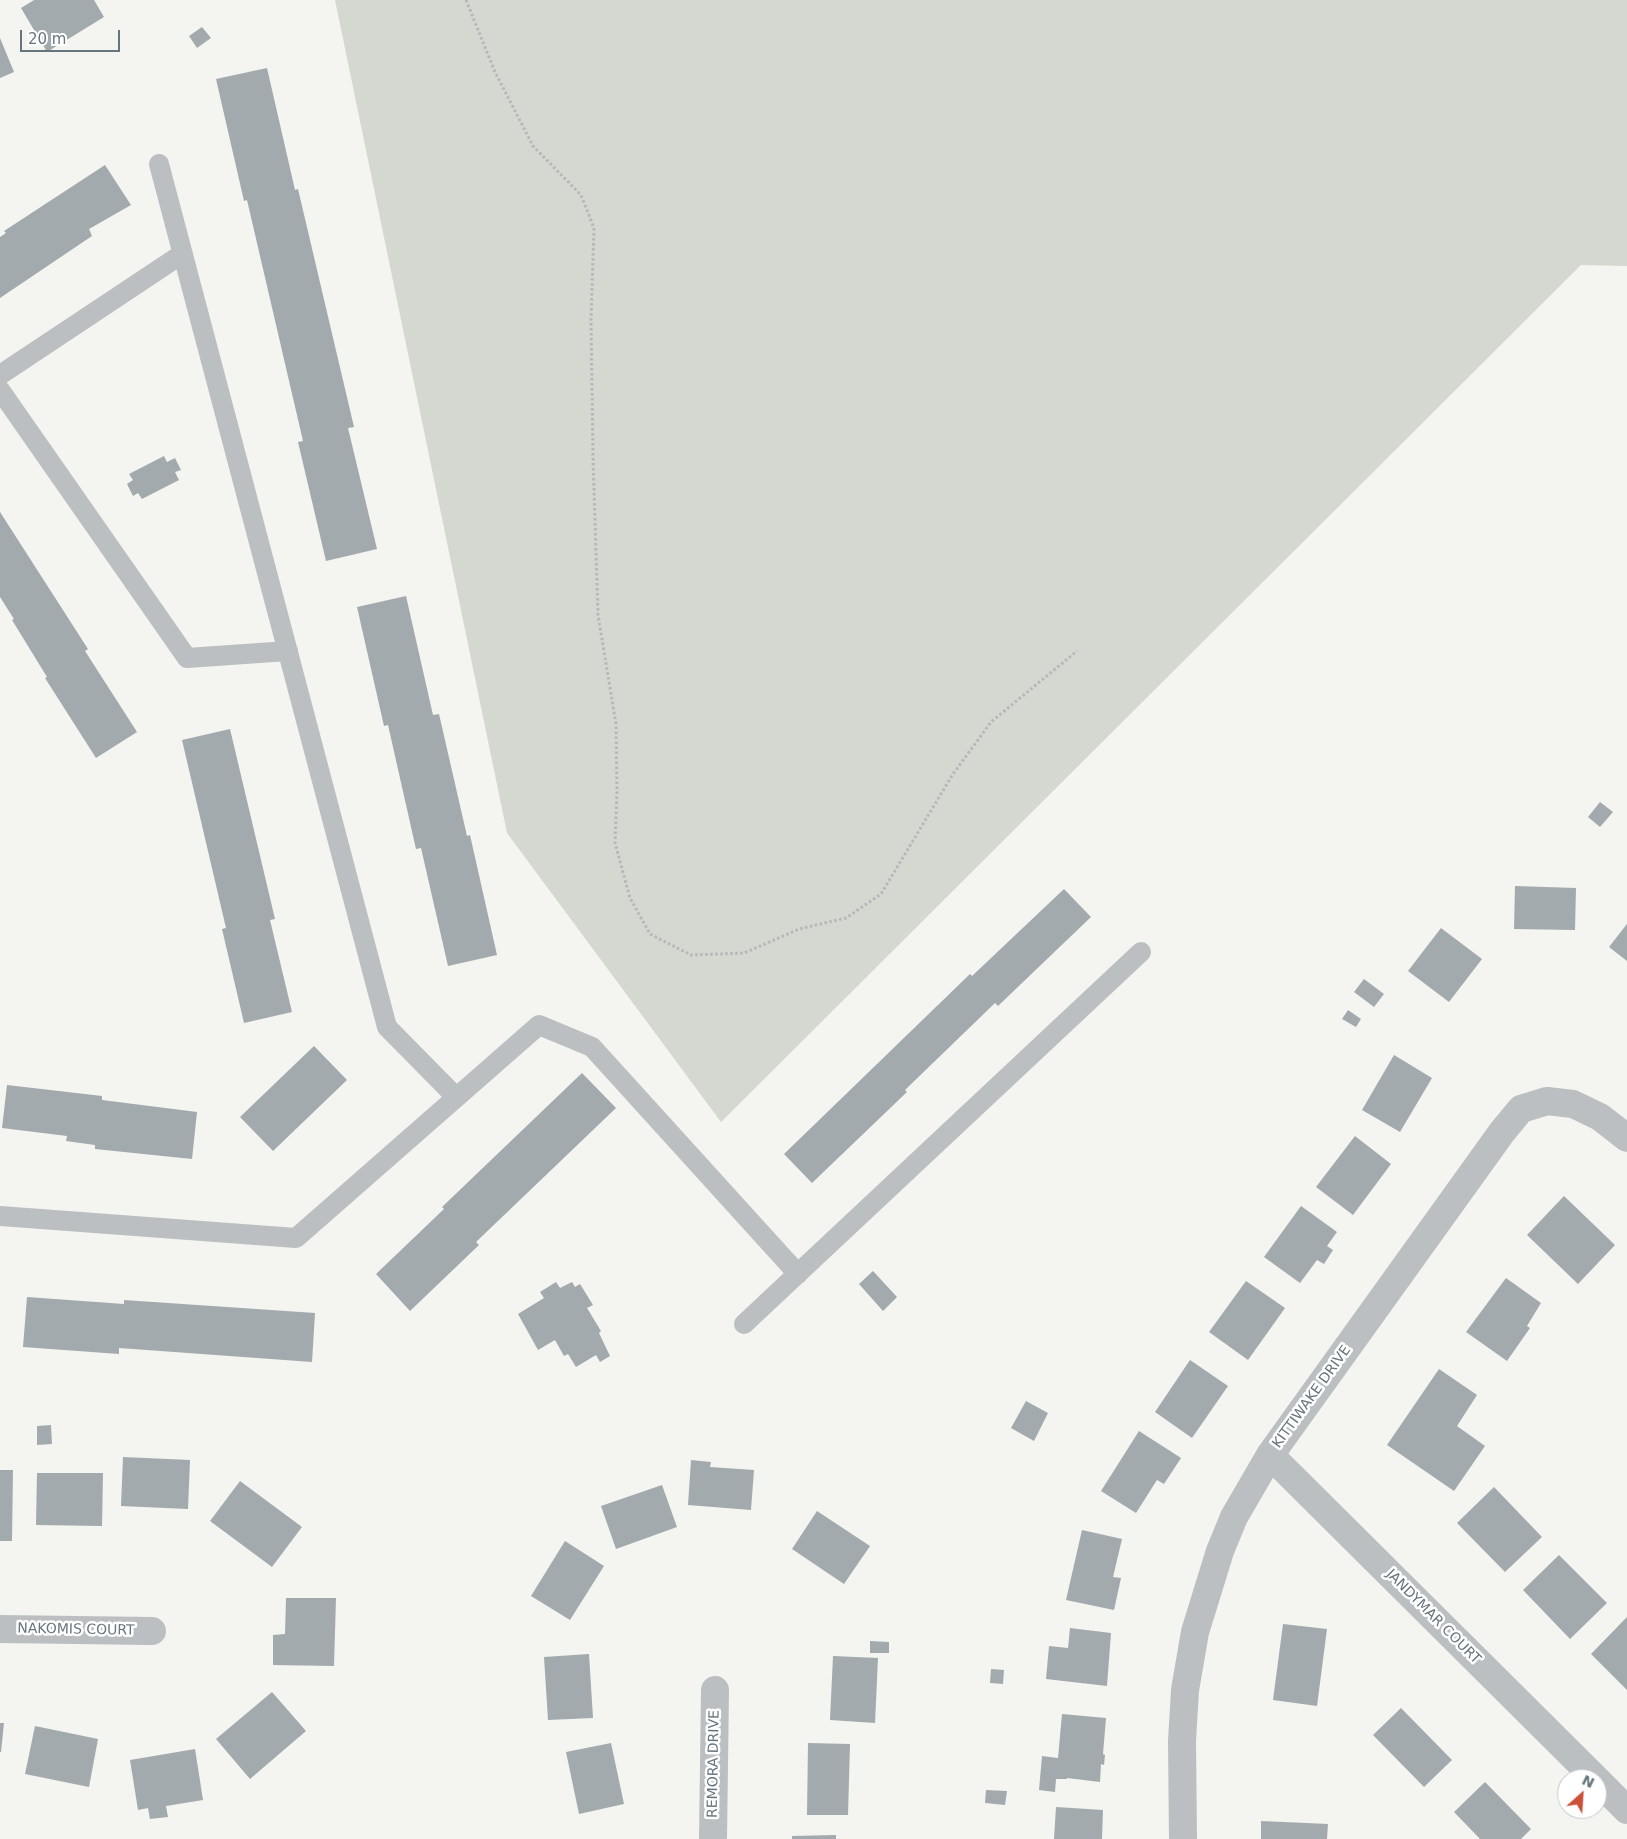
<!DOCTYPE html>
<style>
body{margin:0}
#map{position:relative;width:1627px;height:1839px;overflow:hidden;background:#f4f4f0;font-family:"DejaVu Sans",sans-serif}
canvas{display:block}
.north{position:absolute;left:1557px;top:1769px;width:50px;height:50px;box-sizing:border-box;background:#fff;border:1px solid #c2c8cb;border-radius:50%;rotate:26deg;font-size:14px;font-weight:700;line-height:20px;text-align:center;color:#67757e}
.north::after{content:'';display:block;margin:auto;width:18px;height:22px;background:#cb5139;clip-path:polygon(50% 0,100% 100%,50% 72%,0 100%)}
.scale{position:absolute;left:20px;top:30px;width:100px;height:22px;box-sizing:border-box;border:2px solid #67757e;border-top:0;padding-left:6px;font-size:15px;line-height:18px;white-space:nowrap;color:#67757e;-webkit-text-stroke:4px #fff;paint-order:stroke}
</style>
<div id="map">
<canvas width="1627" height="1839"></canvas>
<div class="north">N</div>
<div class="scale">20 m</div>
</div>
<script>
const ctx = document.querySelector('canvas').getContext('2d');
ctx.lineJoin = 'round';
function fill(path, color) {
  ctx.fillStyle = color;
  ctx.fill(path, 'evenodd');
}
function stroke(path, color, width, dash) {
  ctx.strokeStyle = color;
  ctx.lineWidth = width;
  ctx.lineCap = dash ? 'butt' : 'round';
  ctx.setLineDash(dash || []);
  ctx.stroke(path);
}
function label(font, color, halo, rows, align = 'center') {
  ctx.font = font + ' "DejaVu Sans",sans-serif';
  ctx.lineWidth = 5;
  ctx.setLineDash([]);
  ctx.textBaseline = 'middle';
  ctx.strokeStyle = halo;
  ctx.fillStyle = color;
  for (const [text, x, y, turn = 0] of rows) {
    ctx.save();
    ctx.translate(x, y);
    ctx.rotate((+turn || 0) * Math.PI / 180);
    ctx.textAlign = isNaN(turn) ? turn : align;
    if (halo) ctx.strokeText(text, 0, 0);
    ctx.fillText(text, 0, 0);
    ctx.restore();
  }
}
fill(new Path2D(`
 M 335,0 L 1627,0 L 1627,266 L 1581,265 L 721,1122 L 507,833 Z`), '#d4d8d0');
fill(new Path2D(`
 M 34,0 L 94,0 L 104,17 L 47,52 L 21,8 Z
 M 202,27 L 211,38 L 197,48 L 189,36 Z
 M 0,38 L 14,72 L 0,78 Z
 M 267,68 L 295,190 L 298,189 L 354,427 L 348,428 L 377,549 L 326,561 L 298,442 L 303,441 L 247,200 L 244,201 L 216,79 Z
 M 105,165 L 131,205 L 89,229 L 92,236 L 0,298 L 0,237 L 6,233 L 4,231 Z
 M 164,456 L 167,462 L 175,458 L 181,470 L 175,472 L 179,480 L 142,499 L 138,493 L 133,496 L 127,484 L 133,480 L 129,474 Z
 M 0,512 L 88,649 L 85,651 L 137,732 L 96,758 L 45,678 L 47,677 L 12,620 L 14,619 L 0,597 Z
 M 406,596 L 433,715 L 439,714 L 467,836 L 470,835 L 497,955 L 448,966 L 421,848 L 416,849 L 388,725 L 384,726 L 357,607 Z
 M 230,729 L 275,919 L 270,920 L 292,1012 L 244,1023 L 222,929 L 226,928 L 182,740 Z
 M 1600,802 L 1613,812 L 1600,827 L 1588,817 Z
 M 1515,886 L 1576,888 L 1575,930 L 1514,929 Z
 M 1064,889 L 1091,917 L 998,1006 L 995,1003 L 905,1090 L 907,1092 L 812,1183 L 784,1154 L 970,974 L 972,976 Z
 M 1627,924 L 1627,961 L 1609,947 Z
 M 1441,928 L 1482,959 L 1449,1002 L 1408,971 Z
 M 1364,979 L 1384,994 L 1374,1007 L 1354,992 Z
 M 1348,1010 L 1361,1019 L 1356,1027 L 1342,1019 Z
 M 314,1046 L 347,1080 L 273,1151 L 240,1117 Z
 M 1394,1055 L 1432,1078 L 1400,1132 L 1362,1110 Z
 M 582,1073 L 616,1108 L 476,1242 L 479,1245 L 410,1311 L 376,1274 L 444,1209 L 442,1207 Z
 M 7,1085 L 102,1096 L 102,1100 L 197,1112 L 192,1159 L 95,1149 L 95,1145 L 66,1141 L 67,1136 L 2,1128 Z
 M 1355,1136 L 1391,1164 L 1353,1215 L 1316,1187 Z
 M 1564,1196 L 1615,1245 L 1578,1284 L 1527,1235 Z
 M 1301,1206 L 1337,1232 L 1327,1246 L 1333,1250 L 1324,1264 L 1317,1260 L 1300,1283 L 1264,1257 Z
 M 873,1271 L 897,1297 L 883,1311 L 859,1284 Z
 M 1506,1278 L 1541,1303 L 1527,1326 L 1530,1328 L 1507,1361 L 1466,1332 Z
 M 1246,1281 L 1285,1308 L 1248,1360 L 1209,1332 Z
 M 556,1282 L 560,1288 L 572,1282 L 575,1287 L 580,1284 L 593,1305 L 587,1308 L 601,1331 L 599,1333 L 610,1356 L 600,1362 L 596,1355 L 576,1367 L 568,1354 L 564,1356 L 555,1340 L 538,1350 L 518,1314 L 544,1298 L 540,1292 Z
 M 27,1297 L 124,1304 L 124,1300 L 315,1313 L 312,1362 L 119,1348 L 119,1354 L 23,1347 Z
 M 1190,1360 L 1228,1386 L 1192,1438 L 1155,1412 Z
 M 1439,1369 L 1477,1395 L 1457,1426 L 1485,1446 L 1454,1491 L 1387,1445 Z
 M 1026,1401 L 1048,1413 L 1034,1441 L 1011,1428 Z
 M 51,1425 L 52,1444 L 37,1445 L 37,1426 Z
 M 1139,1431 L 1181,1458 L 1164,1484 L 1157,1480 L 1136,1513 L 1101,1491 Z
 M 123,1457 L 190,1460 L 188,1509 L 121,1506 Z
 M 691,1460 L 711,1462 L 710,1467 L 754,1470 L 751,1510 L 688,1505 Z
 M 0,1470 L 13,1470 L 12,1541 L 0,1541 Z
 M 37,1473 L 103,1473 L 102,1526 L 36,1525 Z
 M 240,1481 L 302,1527 L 272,1567 L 210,1521 Z
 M 662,1485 L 677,1527 L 616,1549 L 601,1506 Z
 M 1494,1487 L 1542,1537 L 1505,1572 L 1457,1523 Z
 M 817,1511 L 870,1546 L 844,1584 L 792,1549 Z
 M 1082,1530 L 1122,1539 L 1113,1577 L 1121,1578 L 1114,1610 L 1066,1600 Z
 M 565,1541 L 604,1566 L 570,1620 L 531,1596 Z
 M 1559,1555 L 1607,1603 L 1570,1639 L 1523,1590 Z
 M 286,1598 L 336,1598 L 334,1666 L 273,1665 L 273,1635 L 285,1634 Z
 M 1627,1617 L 1627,1690 L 1591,1654 Z
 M 1283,1624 L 1327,1629 L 1317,1706 L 1273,1700 Z
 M 1070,1628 L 1111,1633 L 1107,1686 L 1046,1679 L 1049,1646 L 1068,1648 Z
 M 870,1641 L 889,1642 L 889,1653 L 870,1653 Z
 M 589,1654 L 593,1718 L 548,1720 L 544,1657 Z
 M 833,1656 L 878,1658 L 875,1723 L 830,1720 Z
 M 991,1669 L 1004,1670 L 1003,1684 L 990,1683 Z
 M 272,1692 L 306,1731 L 250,1779 L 216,1739 Z
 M 1401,1708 L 1452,1760 L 1424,1787 L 1373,1735 Z
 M 1062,1714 L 1106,1718 L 1103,1754 L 1105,1755 L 1104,1765 L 1101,1764 L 1100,1782 L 1067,1778 L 1067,1779 L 1056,1779 L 1055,1792 L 1039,1790 L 1042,1756 L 1058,1758 Z
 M 0,1723 L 4,1723 L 1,1752 L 0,1752 Z
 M 35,1726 L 98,1739 L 89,1787 L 25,1774 Z
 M 611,1743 L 624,1804 L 579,1814 L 566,1752 Z
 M 808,1743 L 850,1744 L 848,1815 L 807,1815 Z
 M 195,1749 L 203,1800 L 166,1806 L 168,1817 L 150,1819 L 148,1808 L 138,1810 L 130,1760 Z
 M 1485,1782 L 1531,1829 L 1521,1839 L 1480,1839 L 1454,1812 Z
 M 986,1790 L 1007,1791 L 1005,1805 L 985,1803 Z
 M 1056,1807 L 1103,1810 L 1102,1839 L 1054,1839 Z
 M 1261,1821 L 1328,1824 L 1327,1839 L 1261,1839 Z
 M 836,1835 L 836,1839 L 792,1839 L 792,1836 Z`), '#a2aaae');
stroke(new Path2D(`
 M 466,0 L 495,72 L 533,146 L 581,195 L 594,228 L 591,320 L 593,458 L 598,615 L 616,724 L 617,792 L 615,843 L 630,898 L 650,934 L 691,955 L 744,953 L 799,929 L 846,918 L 881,894 L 953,774 L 991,722 L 1077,651`), '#b5b8ba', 3, [2.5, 2.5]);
stroke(new Path2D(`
 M 159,164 L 387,1027 L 456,1097
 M 0,375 L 182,254
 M 0,390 L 187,658 L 288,651
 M 0,1216 L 296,1238 L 539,1025 L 592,1047 L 798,1274
 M 744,1324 L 1141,952`), '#bbbfc2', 20);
stroke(new Path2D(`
 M 1270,1455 L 1596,1779
 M 0,1629 L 152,1631
 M 1597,1780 L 1627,1810
 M 713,1839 L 715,1690
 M 1183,1839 L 1182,1741 L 1185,1690 L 1195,1632 L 1220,1551 L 1234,1517 L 1270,1455 L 1502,1132 L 1521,1109 L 1547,1101 L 1573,1104 L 1600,1117 L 1627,1138`), '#bbbfc2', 28);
label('14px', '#67757e', '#fff', [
 ["KITTIWAKE DRIVE",1312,1397,-54],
 ["JANDYMAR COURT",1433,1617,45],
 ["NAKOMIS COURT",76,1630,1],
 ["REMORA DRIVE",714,1764,-89]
]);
</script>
